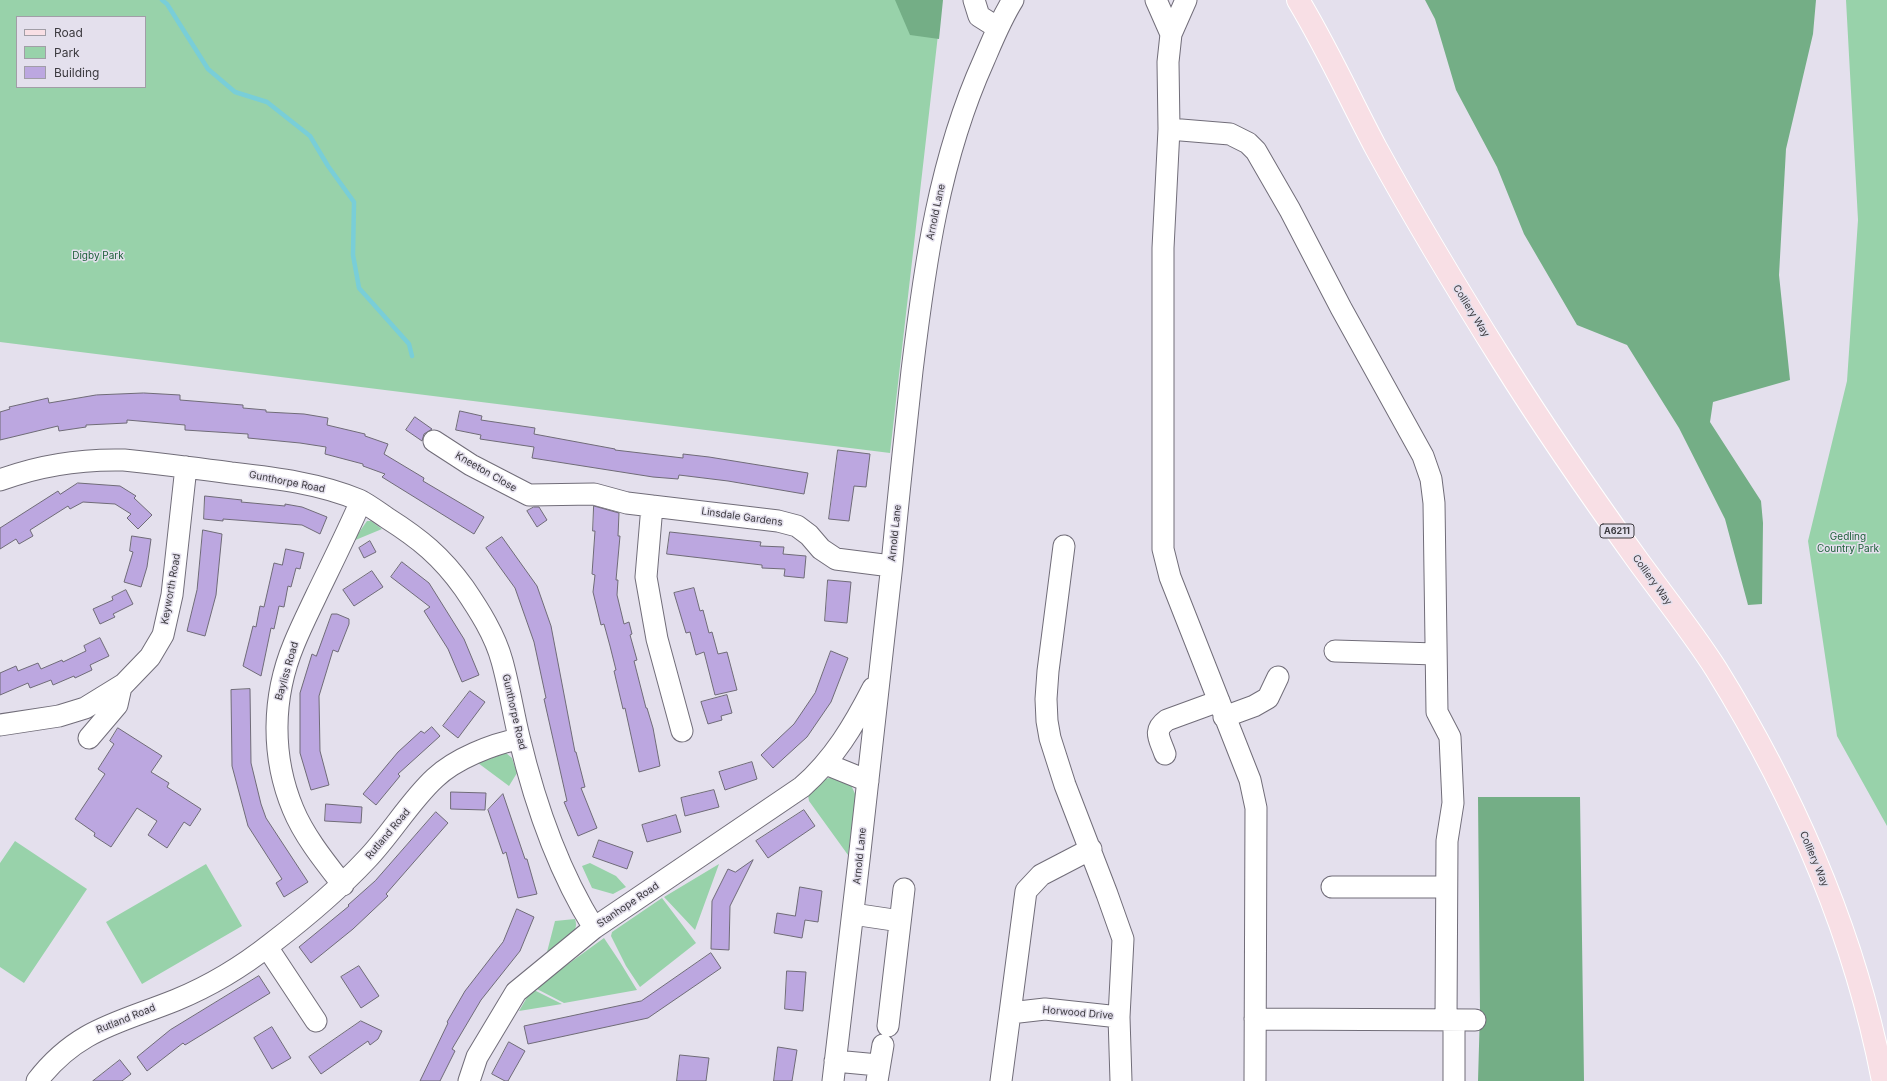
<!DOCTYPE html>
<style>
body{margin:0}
#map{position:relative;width:1887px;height:1081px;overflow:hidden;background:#e4e0ed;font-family:Inter,sans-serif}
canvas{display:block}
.legend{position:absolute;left:16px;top:16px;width:130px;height:72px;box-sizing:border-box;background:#e4e0ed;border:1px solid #a19ea7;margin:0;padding:5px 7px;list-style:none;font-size:12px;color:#3c3a3f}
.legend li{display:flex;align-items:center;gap:8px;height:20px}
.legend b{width:20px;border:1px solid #a19ea7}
</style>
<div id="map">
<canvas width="1887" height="1081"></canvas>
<ul class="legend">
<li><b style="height:5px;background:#f8dfe5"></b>Road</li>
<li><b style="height:11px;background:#98d2aa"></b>Park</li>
<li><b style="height:11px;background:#bca7e0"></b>Building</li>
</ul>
</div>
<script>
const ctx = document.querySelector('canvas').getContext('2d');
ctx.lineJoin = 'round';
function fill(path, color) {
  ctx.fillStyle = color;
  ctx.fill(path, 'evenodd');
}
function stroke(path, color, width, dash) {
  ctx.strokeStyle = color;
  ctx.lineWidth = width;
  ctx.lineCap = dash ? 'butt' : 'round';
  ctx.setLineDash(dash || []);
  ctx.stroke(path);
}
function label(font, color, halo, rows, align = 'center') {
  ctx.font = font + ' Inter,sans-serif';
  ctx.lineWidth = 3;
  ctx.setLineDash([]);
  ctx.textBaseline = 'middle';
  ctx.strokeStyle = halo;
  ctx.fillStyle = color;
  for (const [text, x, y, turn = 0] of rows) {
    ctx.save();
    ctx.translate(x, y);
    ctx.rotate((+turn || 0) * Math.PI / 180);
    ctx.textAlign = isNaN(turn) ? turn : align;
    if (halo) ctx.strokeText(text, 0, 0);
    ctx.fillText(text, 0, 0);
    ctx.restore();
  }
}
fill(new Path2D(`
 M 0,0 L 942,0 L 890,453 L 0,342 ZM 17,17 L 145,17 L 145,87 L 17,87 Z
 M 1846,0 L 1887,0 L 1887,826 L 1837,736 L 1808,541 L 1847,381 L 1858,220 Z
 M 367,521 L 371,521 L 382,529 L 353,541 Z
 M 506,753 L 512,758 L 517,773 L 509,786 L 478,763 Z
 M 835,777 L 851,785 L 856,796 L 848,855 L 809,801 L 808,795 L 824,779 Z
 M 15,841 L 87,889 L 24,983 L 0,967 L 0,863 Z
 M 590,863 L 616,876 L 626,887 L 613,894 L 592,888 L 582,866 Z
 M 206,864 L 242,926 L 142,984 L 106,922 Z
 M 719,864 L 695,930 L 664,897 Z
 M 662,898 L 696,943 L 640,987 L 626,966 L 611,936 L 612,932 Z
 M 575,919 C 581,935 559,944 547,952 L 555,921 Z
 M 604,938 L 620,962 L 637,990 L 564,1003 L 535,988 Z
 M 532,989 L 562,1004 L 519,1011 Z`), '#98d2aa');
fill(new Path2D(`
 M 895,0 L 943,0 L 939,39 L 910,35 Z
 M 1425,0 L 1816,0 L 1813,34 L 1786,149 L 1779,275 L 1790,380 L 1713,402 L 1710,422 L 1761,501 L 1763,523 L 1762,604 L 1748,605 L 1725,519 L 1679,428 L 1627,345 L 1577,325 L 1524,234 L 1497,167 L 1456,90 L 1435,19 Z
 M 1478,797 L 1580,797 L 1584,1081 L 1478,1081 L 1480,1011 Z`), '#74ae86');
stroke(new Path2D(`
 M 162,0 L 167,4 L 208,69 L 235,92 L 267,102 L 310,136 L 328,166 L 354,202 L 353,255 L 359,288 L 409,344 L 412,356`), '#79ced8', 4.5);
const building = new Path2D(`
 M 144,393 L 180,395 L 180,400 L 243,405 L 243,408 L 266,410 L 266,412 L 304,414 L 328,418 L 327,425 L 365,434 L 365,436 L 388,444 L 384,454 L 424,478 L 423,481 L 484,517 L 474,534 L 382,477 L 385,474 L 363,466 L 363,464 L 325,454 L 326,447 L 300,443 L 248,438 L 248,434 L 185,430 L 185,425 L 127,420 L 127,423 L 86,425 L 86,427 L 59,431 L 58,426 L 0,440 L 0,412 L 10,409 L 9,407 L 48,398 L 49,403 L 96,395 Z
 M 460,411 L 482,416 L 481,420 L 535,428 L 534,434 L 615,449 L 615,450 L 683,458 L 683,454 L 709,457 L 808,473 L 804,494 L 728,481 L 679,475 L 678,479 L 653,477 L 532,458 L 534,447 L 480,439 L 481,435 L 456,430 Z
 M 415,417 L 432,429 L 424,434 L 422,441 L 406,430 Z
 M 838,450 L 870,454 L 866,487 L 854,486 L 849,521 L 829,519 Z
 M 78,483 L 120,486 L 136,496 L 134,498 L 152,515 L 138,529 L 127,518 L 131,514 L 115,504 L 83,502 L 70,509 L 68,506 L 30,530 L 33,536 L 19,544 L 16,539 L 0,549 L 0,528 L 58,491 L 60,494 Z
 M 205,496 L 242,500 L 241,502 L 285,506 L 285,504 L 302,507 L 327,517 L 320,534 L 302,525 L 223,519 L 223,521 L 204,519 Z
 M 594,506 L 619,513 L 618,536 L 620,536 L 616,580 L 618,580 L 617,595 L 624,624 L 629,622 L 632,634 L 630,635 L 637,660 L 634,661 L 646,708 L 647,708 L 653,728 L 660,766 L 639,772 L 625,708 L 623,709 L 614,671 L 616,670 L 610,646 L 604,624 L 601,625 L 593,592 L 595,575 L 592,574 L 595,531 L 593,531 Z
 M 534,507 L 539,507 L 547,520 L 537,527 L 527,511 Z
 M 203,530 L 222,534 L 216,595 L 205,636 L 187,631 L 197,590 Z
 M 670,532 L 761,542 L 760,546 L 784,547 L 783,554 L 806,556 L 804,578 L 784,576 L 785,569 L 762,568 L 762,565 L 667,554 Z
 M 132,536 L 151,539 L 147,567 L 141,587 L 124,582 L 133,552 L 130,551 Z
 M 502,537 L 537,586 L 551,626 L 575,752 L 576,752 L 585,787 L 581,788 L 597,828 L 578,836 L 564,802 L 567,801 L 544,699 L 546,698 L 534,642 L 515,588 L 486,548 Z
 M 370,541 L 376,552 L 364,558 L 359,548 Z
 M 286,549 L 304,553 L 300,569 L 296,568 L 291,587 L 288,586 L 284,607 L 279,606 L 274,629 L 271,628 L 261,676 L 243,666 L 253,626 L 256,627 L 260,606 L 264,607 L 274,563 L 282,565 Z
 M 402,562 L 429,583 L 464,639 L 479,675 L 462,682 L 448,649 L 424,611 L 430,607 L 391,577 Z
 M 372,571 L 383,587 L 354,606 L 343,590 Z
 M 828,580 L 851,582 L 847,623 L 825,621 Z
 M 694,588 L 700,611 L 703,610 L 709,633 L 712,632 L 718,654 L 727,652 L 737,690 L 715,695 L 704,652 L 696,655 L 690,632 L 686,633 L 674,593 Z
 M 126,590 L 133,604 L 113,614 L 115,617 L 100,624 L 93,609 L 113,600 L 112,597 Z
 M 332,614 L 337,614 L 349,619 L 349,624 L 338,652 L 333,650 L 319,696 L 320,751 L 329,785 L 311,790 L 300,753 L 300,693 L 312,654 L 316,656 Z
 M 100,638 L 109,656 L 90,665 L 92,670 L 75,678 L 74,676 L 53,685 L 51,680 L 30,688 L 28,683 L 0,695 L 0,673 L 16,666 L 18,671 L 38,663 L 41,669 L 62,660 L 63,662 L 86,651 L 84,646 Z
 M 831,651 L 848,658 L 831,702 L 807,737 L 773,768 L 761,755 L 794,724 L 815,693 Z
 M 250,689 L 251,763 L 261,804 L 266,818 L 308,882 L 284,897 L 276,883 L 282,879 L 248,826 L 232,766 L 231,690 Z
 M 470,691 L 485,702 L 458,738 L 443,726 Z
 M 727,695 L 732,713 L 721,716 L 722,720 L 708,724 L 701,702 Z
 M 432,727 L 440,736 L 398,774 L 400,776 L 376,805 L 363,794 L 398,752 L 421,731 L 424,733 Z
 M 118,728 L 162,756 L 151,772 L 169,783 L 167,787 L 201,809 L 190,826 L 184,822 L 167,848 L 148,835 L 157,821 L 137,808 L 111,847 L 94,836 L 95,833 L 75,819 L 105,774 L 98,769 L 114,744 L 110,741 Z
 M 752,762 L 757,779 L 725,790 L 719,772 Z
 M 714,790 L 719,807 L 685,816 L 681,798 Z
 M 451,792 L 486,793 L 485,810 L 451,809 Z
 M 503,794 L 525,859 L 527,859 L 537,894 L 518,898 L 506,852 L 503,854 L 488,810 Z
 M 326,804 L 362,807 L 361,823 L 325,821 Z
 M 804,810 L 815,826 L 768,858 L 756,841 Z
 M 436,812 L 448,823 L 386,894 L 388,896 L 353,929 L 311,963 L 299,947 L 349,906 L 348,905 L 375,881 Z
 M 676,815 L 681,832 L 647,842 L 642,825 Z
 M 599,840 L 633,852 L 627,869 L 593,857 Z
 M 753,860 L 730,906 L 729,950 L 711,949 L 712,901 L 728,869 L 735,872 Z
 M 800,887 L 822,891 L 818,922 L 805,920 L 802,938 L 774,933 L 777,913 L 795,916 Z
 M 517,909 L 534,917 L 520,951 L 481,1000 L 452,1049 L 455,1051 L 440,1081 L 420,1081 L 448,1023 L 447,1022 L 465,991 L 503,942 Z
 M 711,953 L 721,968 L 648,1018 L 528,1044 L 524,1026 L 641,1001 Z
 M 359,966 L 379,996 L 361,1008 L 341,977 Z
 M 787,971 L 806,972 L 803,1011 L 785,1009 Z
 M 259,976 L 270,993 L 185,1045 L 183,1043 L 147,1071 L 137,1057 L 170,1030 Z
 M 361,1021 L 382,1031 L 378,1039 L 370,1045 L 368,1041 L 321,1074 L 309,1057 Z
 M 272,1027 L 291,1058 L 272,1069 L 254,1038 Z
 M 509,1042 L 525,1051 L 508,1081 L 505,1081 L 492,1074 Z
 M 778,1047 L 797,1050 L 792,1081 L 774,1081 Z
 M 680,1055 L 709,1058 L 706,1081 L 677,1081 Z
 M 120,1060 L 131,1074 L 122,1081 L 93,1081 Z`);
fill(building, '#bca7e0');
stroke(building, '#6f6b77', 1);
const minor = new Path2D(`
 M 974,0 L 979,16 L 998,28
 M 1156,0 L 1171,34
 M 1186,0 L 1171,34 L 1168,62 L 1169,129 L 1163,248 L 1163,549 L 1170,577 L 1250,780 L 1256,808 L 1255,1081
 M 1169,129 L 1230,134 L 1248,143 L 1256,151 L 1290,210 L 1341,308 L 1423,456 L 1431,479 L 1434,503 L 1437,712 L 1450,737 L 1453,803 L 1447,841 L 1446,1020
 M 434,441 L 471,465 L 529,495 L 594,494 L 627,503 L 652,506
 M 0,480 C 40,465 81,459 124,460 C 160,464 195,468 231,473 C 274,478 319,483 359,500 C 369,505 378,512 387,518 C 420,539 441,556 464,588 C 479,610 495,635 502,661 C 509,686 513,712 519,737 C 535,804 557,869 594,928
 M 1064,546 L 1048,671 L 1046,699 L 1047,721 L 1050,738 L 1065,785 L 1107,894 L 1123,939 L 1119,1017 L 1121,1081
 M 1335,651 L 1436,654
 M 1224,717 L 1254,706 L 1268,698 L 1278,677
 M 0,725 L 59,716 L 85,708 L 124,684 L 150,657 L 163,635 L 172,595 L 186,467
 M 682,731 L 657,639 L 646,577 L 652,506 L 778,521 L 797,526 L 809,535 L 821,549 L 836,559 L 891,566
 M 89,738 L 117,705 L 121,687
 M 1165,754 C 1160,739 1152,731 1167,720 L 1219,701
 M 826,764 L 868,781
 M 343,885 C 325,862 304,836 293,809 C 271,756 272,697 294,644 C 301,627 309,611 317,594 C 332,563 347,533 361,501
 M 1332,887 L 1446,887
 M 853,914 L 900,921
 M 267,947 L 316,1021
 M 1010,1013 L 1026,891 L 1041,875 L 1091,849
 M 1255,1019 L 1475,1020
 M 888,1026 L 904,889
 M 835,1061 L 878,1065
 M 37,1081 C 77,1029 119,1023 176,1000 C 210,986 243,966 272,943 C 306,917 338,890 367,859 C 391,834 410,801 435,778 C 455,759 492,744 519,739
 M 469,1081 L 477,1057 L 516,992 L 594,928 L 802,787 C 834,759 854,725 873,688
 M 833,1081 C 854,909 873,736 892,564 C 898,500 905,435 912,371 C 925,263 939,160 984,60 C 993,39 1001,19 1013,0
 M 877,1081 L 883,1045
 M 1001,1081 L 1010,1013 L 1045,1009 L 1119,1017
 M 1454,1081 L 1454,1020`);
const major = new Path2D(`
 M 1298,0 C 1327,48 1350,99 1376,148 C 1416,221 1459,292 1503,362 C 1545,429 1590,494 1636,558 C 1662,594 1691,630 1716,669 C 1794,795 1855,935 1883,1081`);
stroke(minor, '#716d79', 23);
stroke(major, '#fff', 24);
stroke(minor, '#fff', 21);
stroke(major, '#f8dfe5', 22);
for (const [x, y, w] of [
 [1617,531,34]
]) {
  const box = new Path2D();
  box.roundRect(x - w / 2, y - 7, w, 14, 3);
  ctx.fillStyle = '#e4e0ed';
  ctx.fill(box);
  stroke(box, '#3c3a3f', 1);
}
label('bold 9px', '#3c3a3f', null, [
 ["A6211",1617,531]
]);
label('10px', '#3c3a3f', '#e4e0ed', [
 ["Arnold Lane",936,212,-78],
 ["Colliery Way",1471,311,58],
 ["Kneeton Close",486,472,30],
 ["Gunthorpe Road",287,482,11],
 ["Linsdale Gardens",742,517,8],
 ["Arnold Lane",895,533,-84],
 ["Colliery Way",1652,580,54],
 ["Keyworth Road",171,589,-80],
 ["Bayliss Road",287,671,-74],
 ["Gunthorpe Road",514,712,77],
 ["Rutland Road",388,834,-50],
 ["Arnold Lane",860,856,-84],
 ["Colliery Way",1814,859,67],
 ["Stanhope Road",628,905,-34],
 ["Horwood Drive",1078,1013,5],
 ["Rutland Road",126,1019,-22]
]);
label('10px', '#1c5e38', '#e4e0ed', [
 ["Digby Park",98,256],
 ["Gedling",1848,537],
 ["Country Park",1848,549]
]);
</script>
